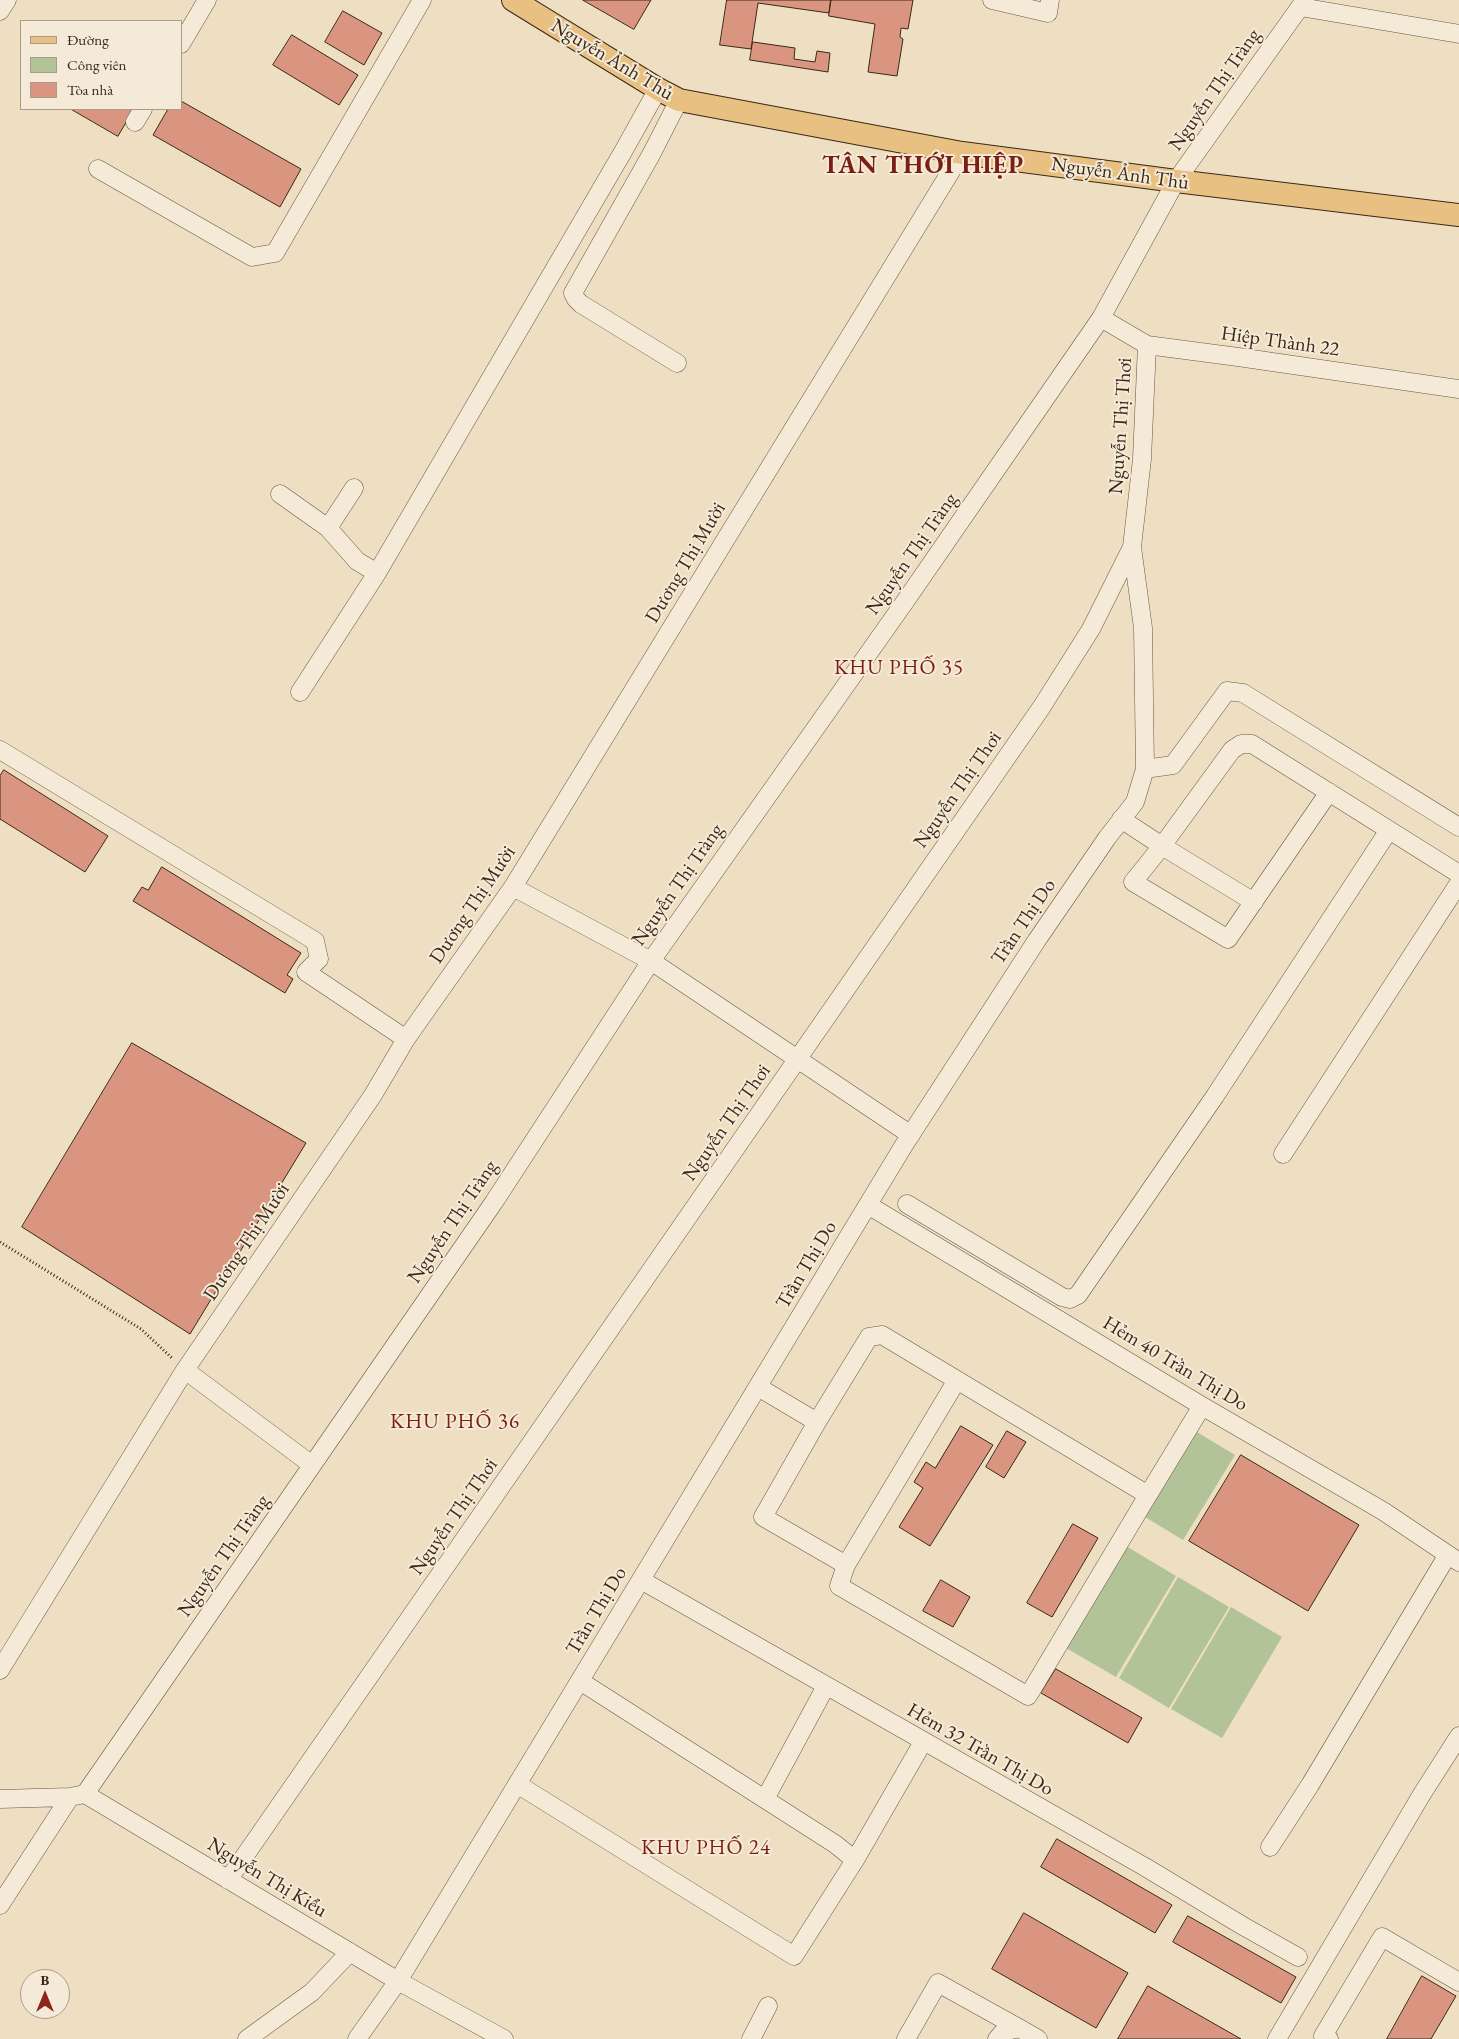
<!DOCTYPE html>
<meta charset="utf-8">
<style>
body{margin:0}
#map{position:relative;width:1459px;height:2039px;overflow:hidden;background:#efdfc2;font-family:"EB Garamond",serif}
canvas{display:block}
.legend{position:absolute;left:20px;top:20px;width:162px;height:90px;box-sizing:border-box;background:#f5ead7;border:1px solid #aa9c8b;margin:0;padding:6px 9px;list-style:none;font-size:15px;color:#392819}
.legend li{display:flex;align-items:center;gap:10px;height:25px}
.legend b{width:25px;border:1px solid #aa9c8b}
.north{position:absolute;left:20px;top:1969px;width:50px;height:50px;box-sizing:border-box;background:#f5ead7;border:1px solid #aa9c8b;border-radius:50%;rotate:0deg;font-size:14px;font-weight:700;line-height:20px;text-align:center;color:#392819}
.north::after{content:'';display:block;margin:auto;width:18px;height:22px;background:#8f2418;clip-path:polygon(50% 0,100% 100%,50% 72%,0 100%)}
</style>
<div id="map">
<canvas width="1459" height="2039"></canvas>
<ul class="legend">
<li><b style="height:6px;background:#e8c081"></b>Đường</li>
<li><b style="height:14px;background:#b2c398"></b>Công viên</li>
<li><b style="height:14px;background:#da9581"></b>Tòa nhà</li>
</ul>
<div class="north">B</div>
</div>
<script>
const ctx = document.querySelector('canvas').getContext('2d');
ctx.lineJoin = 'round';
function fill(path, color) {
  ctx.fillStyle = color;
  ctx.fill(path, 'evenodd');
}
function stroke(path, color, width, dash) {
  ctx.strokeStyle = color;
  ctx.lineWidth = width;
  ctx.lineCap = dash ? 'butt' : 'round';
  ctx.setLineDash(dash || []);
  ctx.stroke(path);
}
function label(font, color, halo, rows, align = 'center') {
  ctx.font = font + ' "EB Garamond",serif';
  ctx.lineWidth = 4;
  ctx.setLineDash([]);
  ctx.textBaseline = 'middle';
  ctx.strokeStyle = halo;
  ctx.fillStyle = color;
  for (const [text, x, y, turn = 0] of rows) {
    ctx.save();
    ctx.translate(x, y);
    ctx.rotate((+turn || 0) * Math.PI / 180);
    ctx.textAlign = isNaN(turn) ? turn : align;
    if (halo) ctx.strokeText(text, 0, 0);
    ctx.fillText(text, 0, 0);
    ctx.restore();
  }
}
fill(new Path2D(`
 M 1197,1432 L 1235,1455 L 1183,1540 L 1145,1517 Z
 M 1126,1546 L 1176,1576 L 1116,1677 L 1066,1648 Z
 M 1178,1577 L 1229,1607 L 1169,1708 L 1119,1678 Z
 M 1231,1607 L 1282,1637 L 1222,1738 L 1171,1709 Z`), '#b2c398');
const building = new Path2D(`
 M 583,0 L 651,0 L 634,29 Z
 M 727,0 L 831,0 L 829,13 L 758,3 L 751,49 L 720,45 Z
 M 831,0 L 913,0 L 908,29 L 901,28 L 900,37 L 903,39 L 897,76 L 868,72 L 875,24 L 829,16 Z
 M 343,11 L 382,33 L 364,65 L 325,42 Z
 M 292,35 L 358,75 L 339,105 L 273,65 Z
 M 753,42 L 795,48 L 794,59 L 815,62 L 817,51 L 830,53 L 828,72 L 750,60 Z
 M 181,101 L 301,169 L 280,207 L 153,135 L 168,109 L 181,109 Z
 M 71,109 L 134,109 L 118,136 Z
 M 4,770 L 108,836 L 85,872 L 0,819 L 0,776 Z
 M 162,867 L 301,953 L 287,975 L 293,979 L 285,993 L 133,901 L 142,887 L 148,890 Z
 M 132,1043 L 306,1143 L 190,1334 L 22,1227 Z
 M 961,1426 L 993,1445 L 930,1546 L 899,1527 L 923,1488 L 914,1482 L 926,1462 L 935,1468 Z
 M 1007,1431 L 1026,1442 L 1004,1478 L 986,1467 Z
 M 1241,1455 L 1359,1525 L 1308,1611 L 1189,1541 Z
 M 1073,1524 L 1098,1538 L 1052,1617 L 1027,1603 Z
 M 941,1580 L 970,1597 L 953,1627 L 923,1611 Z
 M 1056,1669 L 1142,1718 L 1128,1743 L 1041,1693 Z
 M 1057,1839 L 1172,1905 L 1155,1933 L 1041,1867 Z
 M 1024,1913 L 1128,1973 L 1096,2028 L 992,1969 Z
 M 1188,1916 L 1296,1977 L 1281,2003 L 1173,1942 Z
 M 1422,1976 L 1456,1996 L 1431,2039 L 1387,2039 Z
 M 1148,1986 L 1241,2039 L 1118,2039 Z`);
fill(building, '#da9581');
stroke(building, '#392819', 1);
const minor = new Path2D(`
 M 992,0 L 1048,13 L 1050,0
 M 1300,7 L 1459,34
 M 0,11 L 7,0
 M 181,44 L 207,0
 M 135,122 L 143,109
 M 98,169 L 252,257 L 275,253 L 422,0
 M 1101,318 L 1147,345 L 1238,357 L 1459,389
 M 677,363 L 581,304 L 576,299 L 573,293 L 652,153 L 679,100
 M 280,494 L 328,528 L 357,561 L 377,573
 M 328,528 L 354,488
 M 300,692 L 377,573 L 624,150 L 658,89
 M 0,750 L 315,941 L 319,959 L 306,972 L 406,1039
 M 1145,769 L 1173,765 L 1227,691 L 1243,693 L 1459,827
 M 1121,819 L 1162,846 L 1232,750 L 1241,744 L 1252,744 L 1459,874
 M 513,887 L 651,961 L 911,1135
 M 1254,902 L 1162,846 L 1133,882 L 1228,939 L 1329,792
 M 1283,1154 L 1459,883
 M 907,1204 L 1062,1297 L 1070,1299 L 1078,1295 L 1215,1096 L 1389,830
 M 868,1205 L 1202,1406 L 1383,1511 L 1459,1562
 M 185,1370 L 312,1465
 M 758,1387 L 817,1422 L 869,1337 L 882,1335 L 1148,1495 L 1202,1406
 M 817,1422 L 763,1517 L 846,1565 L 957,1380
 M 846,1565 L 839,1586 L 1028,1696 L 1148,1495
 M 641,1580 L 1145,1867 L 1243,1926 L 1298,1957
 M 0,1670 L 185,1370 L 373,1095 L 406,1039 L 513,887 L 962,153
 M 517,1784 L 794,1956 L 855,1860 L 835,1844 L 580,1681
 M 85,1794 L 494,1202 L 651,961 L 904,603 L 1101,318 L 1176,181 L 1305,0
 M 0,1799 L 70,1797 L 85,1794 L 398,1981 L 504,2039
 M 765,1799 L 826,1686
 M 1270,1847 L 1310,1785 L 1447,1556
 M 855,1860 L 923,1742
 M 228,1880 L 1041,708 L 1091,629 L 1132,547 L 1142,459 L 1147,345
 M 0,1905 L 70,1797
 M 247,2039 L 312,1992 L 350,1952
 M 357,2039 L 398,1981 L 904,1145 L 1037,940 L 1107,838 L 1135,802 L 1145,769 L 1143,628 L 1132,547
 M 751,2039 L 768,2006
 M 906,2039 L 938,1983 L 1019,2028
 M 997,2039 L 1003,2032 L 1019,2028 L 1038,2039
 M 1277,2039 L 1422,1794 L 1459,1736
 M 1329,2039 L 1323,2036 L 1382,1937 L 1459,1982`);
const major = new Path2D(`
 M 513,0 L 658,89 L 679,100 L 962,153 L 1176,181 L 1459,215`);
stroke(minor, '#665643', 19);
stroke(major, '#392819', 24);
stroke(new Path2D(`
 M 0,1242 L 141,1329 L 173,1359`), '#392819', 3, [1, 2.5]);
stroke(minor, '#f5ead7', 18);
stroke(major, '#e8c081', 22);
label('20px', '#392819', '#f5ead7', [
 ["Nguyễn Ảnh Thủ",612,60,31],
 ["Nguyễn Thị Tràng",1215,90,-55],
 ["Nguyễn Ảnh Thủ",1120,174,8],
 ["Hiệp Thành 22",1280,342,8],
 ["Nguyễn Thị Thơi",1121,426,-86],
 ["Nguyễn Thị Tràng",912,554,-55],
 ["Dương Thị Mười",686,563,-59],
 ["Nguyễn Thị Thơi",958,790,-55],
 ["Nguyễn Thị Tràng",678,885,-55],
 ["Dương Thị Mười",473,905,-56],
 ["Trần Thị Do",1024,922,-56],
 ["Nguyễn Thị Thơi",727,1123,-55],
 ["Nguyễn Thị Tràng",453,1222,-56],
 ["Dương Thị Mười",247,1242,-56],
 ["Trần Thị Do",807,1265,-59],
 ["Hẻm 40 Trần Thị Do",1175,1364,31],
 ["Nguyễn Thị Thơi",454,1517,-55],
 ["Nguyễn Thị Tràng",224,1556,-55],
 ["Trần Thị Do",597,1611,-59],
 ["Hẻm 32 Trần Thị Do",980,1750,30],
 ["Nguyễn Thị Kiểu",267,1878,31]
]);
ctx.letterSpacing = '1px';
label('21px', '#7a1f14', '#f5ead7', [
 ["KHU PHỐ 35",899,668],
 ["KHU PHỐ 36",455,1422],
 ["KHU PHỐ 24",706,1848]
]);
ctx.letterSpacing = '0px';
ctx.letterSpacing = '1px';
label('bold 25px', '#7a1f14', '#f5ead7', [
 ["TÂN THỚI HIỆP",923,166]
]);
ctx.letterSpacing = '0px';
</script>
